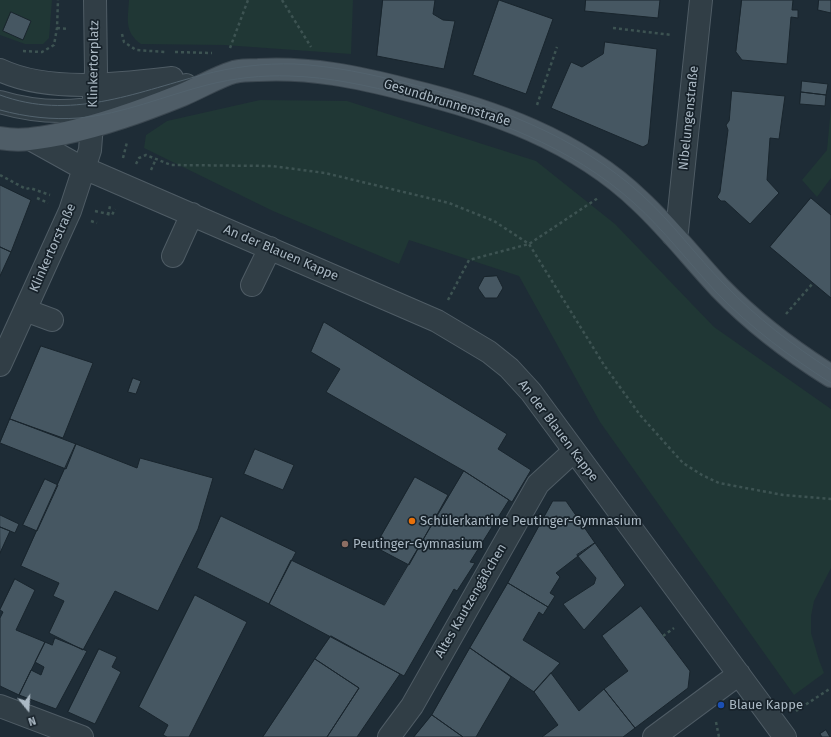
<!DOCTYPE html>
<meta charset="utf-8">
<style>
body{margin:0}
#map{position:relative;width:831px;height:737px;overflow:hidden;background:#1e2c36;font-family:"Fira Sans",sans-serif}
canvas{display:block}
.north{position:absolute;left:8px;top:689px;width:40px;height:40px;-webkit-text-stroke:3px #17222a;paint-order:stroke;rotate:162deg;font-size:11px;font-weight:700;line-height:16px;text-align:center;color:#abb9c4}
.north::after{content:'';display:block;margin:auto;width:14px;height:18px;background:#abb9c4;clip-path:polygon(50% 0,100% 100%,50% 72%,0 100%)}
</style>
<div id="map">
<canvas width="831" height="737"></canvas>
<div class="north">N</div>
</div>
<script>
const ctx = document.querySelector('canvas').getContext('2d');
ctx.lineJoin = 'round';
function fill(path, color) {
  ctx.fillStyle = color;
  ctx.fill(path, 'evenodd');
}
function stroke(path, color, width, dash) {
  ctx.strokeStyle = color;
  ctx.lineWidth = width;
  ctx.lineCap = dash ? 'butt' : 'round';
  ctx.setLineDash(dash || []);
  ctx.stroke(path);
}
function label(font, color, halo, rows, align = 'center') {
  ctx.font = font + ' "Fira Sans",sans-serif';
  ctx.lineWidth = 3.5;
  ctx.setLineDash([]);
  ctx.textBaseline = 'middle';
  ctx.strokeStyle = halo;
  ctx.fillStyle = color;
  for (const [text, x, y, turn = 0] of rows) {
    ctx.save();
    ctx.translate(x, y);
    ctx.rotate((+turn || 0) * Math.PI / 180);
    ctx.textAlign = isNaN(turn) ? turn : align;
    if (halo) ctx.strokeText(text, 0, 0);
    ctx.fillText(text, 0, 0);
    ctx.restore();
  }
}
fill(new Path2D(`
 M 0,0 L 52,0 L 49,38 L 43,44 L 25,44 L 0,35 Z
 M 129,0 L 353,0 L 351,54 L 224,45 L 141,44 C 124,32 128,19 129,0 Z
 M 260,100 L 347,101 L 536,161 L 615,224 L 714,327 L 831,409 L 831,568 L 814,601 L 811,616 L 811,633 L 819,660 L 824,673 L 794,695 L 600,422 L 519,276 L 409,240 L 399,264 L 273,211 L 144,148 L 146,135 L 167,121 Z
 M 831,107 L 831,178 L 817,197 L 802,180 L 827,150 Z`), '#203735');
const building = new Path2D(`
 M 383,0 L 435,0 L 433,14 L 443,20 L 455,21 L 444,69 L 377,56 Z
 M 499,0 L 553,19 L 526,94 L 473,75 Z
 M 586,0 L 660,0 L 658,18 L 585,11 Z
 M 742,0 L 793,0 L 792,10 L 798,10 L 798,18 L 791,17 L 787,64 L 742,60 L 736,52 Z
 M 819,0 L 831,0 L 831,13 L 818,10 Z
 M 11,12 L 31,21 L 23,40 L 3,31 Z
 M 605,42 L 657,49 L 649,139 L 648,144 L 643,147 L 551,108 L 571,62 L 582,67 L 603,54 Z
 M 802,81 L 828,84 L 826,95 L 801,92 Z
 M 732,91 L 785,96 L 779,139 L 770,138 L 767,180 L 779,193 L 750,224 L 725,201 L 721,201 L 717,197 L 720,192 L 728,130 L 726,125 L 729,121 Z
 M 801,92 L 826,95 L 825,106 L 800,104 Z
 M 0,185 L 31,200 L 11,252 L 0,247 Z
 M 811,198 L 831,215 L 831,298 L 770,247 Z
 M 0,247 L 11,252 L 0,276 Z
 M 497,276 L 503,288 L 497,298 L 485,298 L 478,288 L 484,277 Z
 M 324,322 L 507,434 L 498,449 L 531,470 L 512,502 L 464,471 L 326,392 L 340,369 L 311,352 Z
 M 41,346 L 93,363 L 63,438 L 10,419 Z
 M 133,378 L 141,381 L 136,394 L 128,392 Z
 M 10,419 L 76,444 L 66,469 L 0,443 Z
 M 76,444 L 137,468 L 140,458 L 213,478 L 198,529 L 158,611 L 115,591 L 83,650 L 49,633 L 64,601 L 53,596 L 59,583 L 21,566 Z
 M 255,449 L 294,465 L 283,490 L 244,474 Z
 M 464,471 L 509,500 L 470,562 L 475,563 L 457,591 L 454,589 L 404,676 L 269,604 L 291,560 L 384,605 Z
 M 415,477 L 448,495 L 409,565 L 375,547 Z
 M 45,479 L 58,485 L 37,531 L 23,525 Z
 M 553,501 L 566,501 L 595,543 L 556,573 L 560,577 L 550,593 L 555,596 L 548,607 L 508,583 Z
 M 0,515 L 19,524 L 15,533 L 0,527 Z
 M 221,516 L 296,552 L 269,604 L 197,568 Z
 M 0,527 L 10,531 L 0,553 Z
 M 595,543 L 625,585 L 584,630 L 563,604 L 594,584 L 596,578 L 577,555 Z
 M 15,579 L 35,590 L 16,630 L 45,642 L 19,695 L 0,686 L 0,618 L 3,612 L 0,610 Z
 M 508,583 L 548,607 L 543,615 L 539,612 L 523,640 L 560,663 L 534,692 L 470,648 Z
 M 195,595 L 247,622 L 189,737 L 167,737 L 163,735 L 168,725 L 139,707 Z
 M 641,606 L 690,671 L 688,688 L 635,728 L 604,689 L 628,671 L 602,636 Z
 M 331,636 L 400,674 L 357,737 L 327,737 L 359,688 L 315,659 Z
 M 55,638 L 87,651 L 56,709 L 19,695 L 31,670 L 41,675 L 44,667 L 35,662 L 45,642 L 52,645 Z
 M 470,648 L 511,677 L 476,737 L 463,737 L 432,715 Z
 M 99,649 L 117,657 L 112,667 L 121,672 L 95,724 L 68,712 Z
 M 315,659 L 359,688 L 327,737 L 263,737 Z
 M 551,673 L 579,711 L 604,689 L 635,728 L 623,737 L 542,737 L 558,725 L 534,692 Z
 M 432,715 L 463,737 L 414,737 Z
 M 826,730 L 830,737 L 822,737 L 820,734 Z`);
fill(building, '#465762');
stroke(building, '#19252d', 1);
const minor = new Path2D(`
 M 0,70 C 48,93 120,84 172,78
 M 0,102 C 69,123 120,103 186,85
 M 32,140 L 77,165 L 437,321 L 489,352 L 509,368 L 531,392 L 785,737
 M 673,235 L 677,231 L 701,0
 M 173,256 L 192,214
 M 252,285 L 270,248
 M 25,310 L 52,320
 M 0,365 L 70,211 L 90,150 L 96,71 L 95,0
 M 0,706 L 82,737
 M 389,737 L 412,706 L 538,484 L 574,451
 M 654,737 L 739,674`);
const major = new Path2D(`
 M 0,138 C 21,142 40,138 61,134 C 104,125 142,111 182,95 C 199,88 217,77 234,72 C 242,70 251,70 258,70 C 310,67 358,77 408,90 C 491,110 577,140 640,201 C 669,228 693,259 720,288 C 753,322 791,351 831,376`);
stroke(minor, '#4f5c65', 24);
stroke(major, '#3b4750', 24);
stroke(new Path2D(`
 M 282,0 L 311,47
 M 57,28 L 69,29
 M 613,28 L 672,35
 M 122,34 L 124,42 L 136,50 L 166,52
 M 230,48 L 248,0
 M 23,51 L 42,52 L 54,45 L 57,28 L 58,0
 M 175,52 L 212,53
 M 537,105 L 557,47
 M 123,158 L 127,142
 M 136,164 L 139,158 L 146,155 L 171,165 L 272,166 L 325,173 L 449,203 L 494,221 L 529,244 L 604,365 L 640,415 L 683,463 L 702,475 L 719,483 L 783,495 L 831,499
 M 151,170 L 156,159
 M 0,175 L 26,189 L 30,188 L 50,195
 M 37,198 L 48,203
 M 95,211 L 112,215 L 115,209
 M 108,215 L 110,206
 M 91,221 L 97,223
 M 448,300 L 469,260 L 529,244 L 598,198
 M 786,314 L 813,283
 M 663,636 L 674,628
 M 796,711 L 831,688
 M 716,722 L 719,737`), '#3d5352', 2.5, [3, 3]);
stroke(minor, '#313e46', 22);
stroke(major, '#4f5d67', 22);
stroke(new Path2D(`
 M 0,95 C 70,121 134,93 202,75 C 232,67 264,63 295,64 C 333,66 370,74 406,83 C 491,104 576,135 642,195 C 672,222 696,256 725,285 C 757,318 792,345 831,370
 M 0,110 C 26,117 52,120 79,118 C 123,114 164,96 207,85 C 234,78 262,75 290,76 C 330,77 368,86 406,95 C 488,116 571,146 634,203 C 664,230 689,263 717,293 C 751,328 790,357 831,383`), '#53636e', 1);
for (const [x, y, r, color] of [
 [412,521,4,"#e8710a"],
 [345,544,4,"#8d6e63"],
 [721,705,4,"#1a4fb4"]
]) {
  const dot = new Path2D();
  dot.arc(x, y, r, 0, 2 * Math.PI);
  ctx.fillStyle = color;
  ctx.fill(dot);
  stroke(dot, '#17222a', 1.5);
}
label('13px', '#abb9c4', '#17222a', [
 ["Klinkertorplatz",94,64,-89],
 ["Gesundbrunnenstraße",447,103,17],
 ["Nibelungenstraße",689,118,-84],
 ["Klinkertorstraße",53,248,-66],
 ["An der Blauen Kappe",281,253,23],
 ["An der Blauen Kappe",558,431,53],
 ["Altes Kautzengäßchen",471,601,-60]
]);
label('13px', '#abb9c4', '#17222a', [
 ["Schülerkantine Peutinger-Gymnasium",420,521],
 ["Peutinger-Gymnasium",353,544],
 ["Blaue Kappe",729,705]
], 'left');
</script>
